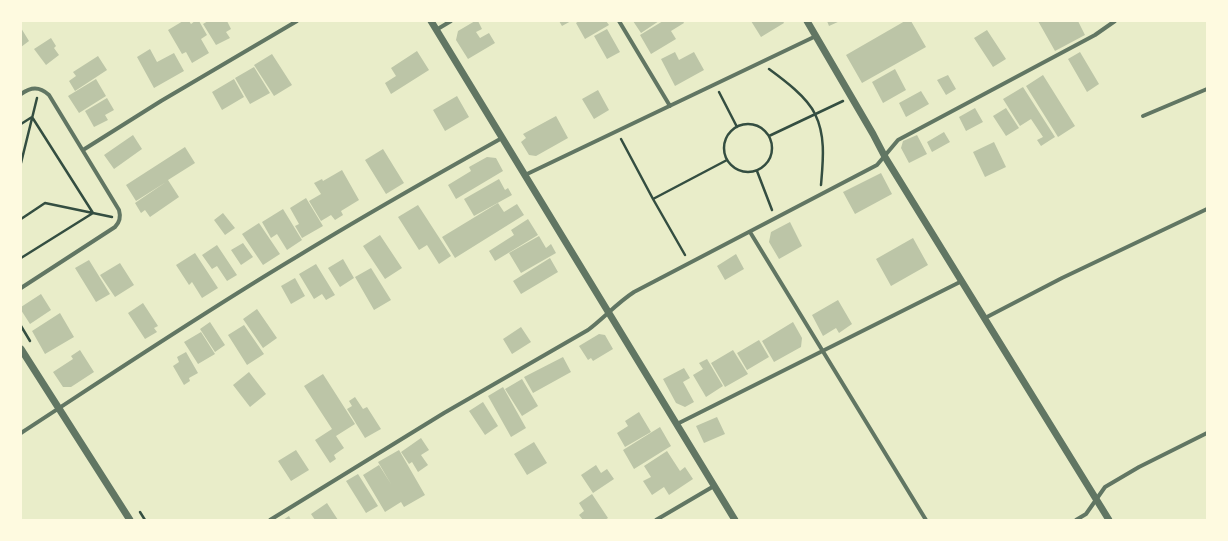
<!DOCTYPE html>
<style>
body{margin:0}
#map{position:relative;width:1228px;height:541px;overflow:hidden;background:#e9edc9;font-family:"Varela Round",sans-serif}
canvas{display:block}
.frame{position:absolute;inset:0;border:22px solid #fefae0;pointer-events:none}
</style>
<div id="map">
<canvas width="1228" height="541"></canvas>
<div class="frame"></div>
</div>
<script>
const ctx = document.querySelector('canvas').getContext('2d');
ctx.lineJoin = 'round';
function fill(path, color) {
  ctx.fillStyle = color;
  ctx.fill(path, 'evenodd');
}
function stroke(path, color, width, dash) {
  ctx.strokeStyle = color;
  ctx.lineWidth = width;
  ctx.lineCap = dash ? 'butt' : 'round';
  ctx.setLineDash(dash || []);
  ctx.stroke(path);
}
fill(new Path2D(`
 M 183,21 L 189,21 L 191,24 L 195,21 L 199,21 L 207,35 L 201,39 L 209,53 L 192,63 L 186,52 L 182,54 L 168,30 Z
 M 208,21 L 227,21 L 231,29 L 226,32 L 230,38 L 216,45 L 203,24 Z
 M 475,21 L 478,21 L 482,29 L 476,32 L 480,38 L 489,33 L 495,43 L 468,59 L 456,40 L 458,31 Z
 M 559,21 L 571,21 L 562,26 Z
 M 579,21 L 606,21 L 609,25 L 585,39 L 576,23 Z
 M 633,21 L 659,21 L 641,33 Z
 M 663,21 L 683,21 L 684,23 L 671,31 L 676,39 L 651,54 L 640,35 Z
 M 751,21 L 783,21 L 784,23 L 761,37 Z
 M 827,21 L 840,21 L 829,26 Z
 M 905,21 L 911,21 L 926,47 L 862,83 L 846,55 Z
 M 1038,21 L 1078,21 L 1085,35 L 1055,51 Z
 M 21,28 L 29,41 L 21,47 Z
 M 607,29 L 620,52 L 607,59 L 594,36 Z
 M 987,30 L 1006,59 L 993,67 L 974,38 Z
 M 51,38 L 56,46 L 54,48 L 59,55 L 46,65 L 34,49 Z
 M 150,49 L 157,62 L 174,53 L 184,71 L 154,88 L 137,57 Z
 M 417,51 L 429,70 L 391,94 L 385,83 L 396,76 L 391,68 Z
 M 675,52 L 679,60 L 694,52 L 704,70 L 675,86 L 661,59 Z
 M 1080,52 L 1099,84 L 1087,92 L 1068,59 Z
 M 272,54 L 292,85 L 274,96 L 254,65 Z
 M 98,56 L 107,70 L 75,91 L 69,81 L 76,76 L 73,72 Z
 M 254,67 L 270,93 L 250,104 L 235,78 Z
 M 895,69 L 906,90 L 883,103 L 872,82 Z
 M 948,75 L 956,89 L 946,95 L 937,80 Z
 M 1043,75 L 1075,126 L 1058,137 L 1026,86 Z
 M 96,79 L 106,96 L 79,113 L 68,96 Z
 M 234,79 L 244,97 L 222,110 L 212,92 Z
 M 1023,87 L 1055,137 L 1041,146 L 1037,140 L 1043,137 L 1031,119 L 1020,126 L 1003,99 Z
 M 598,90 L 609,110 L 594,119 L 582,99 Z
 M 921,91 L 929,104 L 906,117 L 899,103 Z
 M 457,96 L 469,117 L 445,131 L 433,110 Z
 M 107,98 L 114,110 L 105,115 L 108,120 L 94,127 L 85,111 Z
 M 975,108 L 983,122 L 966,131 L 959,117 Z
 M 1006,108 L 1019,128 L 1006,136 L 993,116 Z
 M 556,116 L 568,138 L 536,156 L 529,155 L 521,142 L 526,138 L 523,134 Z
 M 944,132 L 950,142 L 932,152 L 927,142 Z
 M 133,135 L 142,149 L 114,169 L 104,155 Z
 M 917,135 L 927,154 L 909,163 L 901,148 L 903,141 Z
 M 994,142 L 1006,167 L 985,177 L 973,152 Z
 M 185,147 L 195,163 L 168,180 L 179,197 L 150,217 L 145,210 L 141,213 L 135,203 L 166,182 L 136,201 L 126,185 Z
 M 383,149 L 404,183 L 386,194 L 365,160 Z
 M 487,157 L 496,158 L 503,171 L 456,199 L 448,185 L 471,171 L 469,167 Z
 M 342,170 L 359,200 L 341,211 L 343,215 L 335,220 L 331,215 L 321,221 L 309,201 L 321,194 L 314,183 L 322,179 L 323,181 Z
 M 881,173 L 892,194 L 855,214 L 843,192 Z
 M 499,179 L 505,190 L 508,188 L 512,195 L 474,216 L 464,199 Z
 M 306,198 L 323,226 L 302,238 L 295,226 L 299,224 L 290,208 Z
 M 498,203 L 504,212 L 517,204 L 524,215 L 455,258 L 442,237 Z
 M 418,205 L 451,256 L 439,264 L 427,245 L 419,250 L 398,217 Z
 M 283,209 L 302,240 L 287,250 L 277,234 L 271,238 L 262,222 Z
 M 223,213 L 235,228 L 225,235 L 214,220 Z
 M 528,219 L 538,235 L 495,261 L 489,251 L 514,235 L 511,230 Z
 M 790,222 L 802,246 L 779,259 L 769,242 L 771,232 Z
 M 259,223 L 280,254 L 263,265 L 242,234 Z
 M 380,235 L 402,268 L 385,279 L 363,246 Z
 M 539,236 L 546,248 L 551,244 L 556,253 L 521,273 L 509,253 Z
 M 913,238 L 928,265 L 891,286 L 876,259 Z
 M 243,243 L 253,257 L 241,265 L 231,250 Z
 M 217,245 L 237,275 L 227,281 L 217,266 L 212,269 L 202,255 Z
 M 195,253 L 218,288 L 202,298 L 192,282 L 189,285 L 176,265 Z
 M 736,254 L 744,269 L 725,280 L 717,266 Z
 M 550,258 L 558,272 L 521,294 L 513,281 Z
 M 343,259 L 354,278 L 340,287 L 328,268 Z
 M 89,260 L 110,294 L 96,302 L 75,268 Z
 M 120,263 L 134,285 L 115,297 L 100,275 Z
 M 316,264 L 335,295 L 326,300 L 322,294 L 314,299 L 299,274 Z
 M 371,268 L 391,300 L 374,310 L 355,277 Z
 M 295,278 L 305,296 L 291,304 L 281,286 Z
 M 41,294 L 51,310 L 30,324 L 21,310 L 21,307 Z
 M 838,300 L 852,324 L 839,333 L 836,328 L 823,336 L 812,315 Z
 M 143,303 L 158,326 L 154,328 L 157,332 L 145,339 L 128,313 Z
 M 257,309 L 277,338 L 263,348 L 243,319 Z
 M 60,313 L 74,337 L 45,354 L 32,331 Z
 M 210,322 L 225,345 L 215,352 L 200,329 Z
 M 793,322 L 802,338 L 801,347 L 774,362 L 762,341 Z
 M 244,325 L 264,354 L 247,365 L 228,335 Z
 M 521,327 L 531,342 L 512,354 L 503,339 Z
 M 201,332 L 215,354 L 198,364 L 184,342 Z
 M 599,334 L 605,335 L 613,349 L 593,361 L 591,358 L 588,360 L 579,346 Z
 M 759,340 L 769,357 L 747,370 L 737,353 Z
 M 80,350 L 94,372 L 71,387 L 63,387 L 53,372 L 73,359 L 71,356 Z
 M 733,350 L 748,374 L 725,387 L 711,363 Z
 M 186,352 L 198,373 L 189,378 L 190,381 L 184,385 L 173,366 L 179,362 L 177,357 Z
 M 563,357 L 571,372 L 533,393 L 524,377 Z
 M 707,359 L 723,386 L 706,397 L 693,375 L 703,369 L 699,363 Z
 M 684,368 L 690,378 L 683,382 L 694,402 L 685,407 L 676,403 L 663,379 Z
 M 249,372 L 266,394 L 250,407 L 233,385 Z
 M 323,374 L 355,424 L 336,436 L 344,448 L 334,455 L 336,459 L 330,463 L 315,440 L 332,429 L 304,386 Z
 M 522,379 L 538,406 L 522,416 L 505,389 Z
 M 503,387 L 526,428 L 511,437 L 488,396 Z
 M 355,397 L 363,409 L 367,407 L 381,429 L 365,438 L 347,409 L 352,406 L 349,401 Z
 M 483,402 L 498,426 L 485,435 L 469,411 Z
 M 639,412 L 651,432 L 625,447 L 617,433 L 628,426 L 625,421 Z
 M 717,417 L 725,434 L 704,443 L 696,426 Z
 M 660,427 L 671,446 L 634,469 L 623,450 Z
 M 421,438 L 429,450 L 421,455 L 428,465 L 418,472 L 412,462 L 409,464 L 401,452 Z
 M 534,442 L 547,463 L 527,475 L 514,454 Z
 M 296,450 L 309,470 L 291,481 L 278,461 Z
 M 399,450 L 425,495 L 404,507 L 401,502 L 385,512 L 363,475 L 379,465 L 391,484 L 378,462 Z
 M 667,451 L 680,471 L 685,467 L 693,479 L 669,495 L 664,487 L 652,495 L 643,481 L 651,477 L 644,466 Z
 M 596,465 L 601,473 L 607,469 L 614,479 L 593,493 L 581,475 Z
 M 358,474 L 378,506 L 366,513 L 346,481 Z
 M 592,494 L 608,518 L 605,520 L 583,520 L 579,515 L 584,511 L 579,503 Z
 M 327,503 L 338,520 L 315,520 L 311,514 Z
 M 289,516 L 291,520 L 283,520 Z`), '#bcc5a7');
stroke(new Path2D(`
 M 769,69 C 784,80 807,97 815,114 C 826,136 823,161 821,185
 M 719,92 L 737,127
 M724 148a24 24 0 1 1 48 0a24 24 0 1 1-48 0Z
 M 21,124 L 32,117 L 93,213 L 21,258
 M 769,136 L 843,101
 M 621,139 L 653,199 L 685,255
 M 21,163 L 37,98
 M 757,171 L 772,210
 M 653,199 L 727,160
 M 21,219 L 45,203 L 112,217
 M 21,326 L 30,341
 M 140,512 L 145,520`), '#344e41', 2.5);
stroke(new Path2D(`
 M 619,21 L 670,106
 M 436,30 L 451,21
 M 21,94 C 31,87 39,86 49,95 L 119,210 C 121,217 120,222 115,227 L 21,288
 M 1143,116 L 1207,89
 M 83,150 L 161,101 L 297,21
 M 525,175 L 816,36
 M 750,232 L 926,520
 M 985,318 L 1062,278 L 1207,209
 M 677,424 L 962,281
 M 21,433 C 113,373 204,312 298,256 C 365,215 434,176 502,138
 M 270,520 L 444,413 L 588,330 C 604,318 617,303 634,292 L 877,165 L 898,140 L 1095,35 L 1115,21
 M 656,520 L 714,486
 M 1076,520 L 1086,514 L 1105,487 L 1139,467 L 1207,433`), '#617663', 4);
stroke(new Path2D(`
 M 431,21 L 735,520
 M 807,21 L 873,134 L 885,157 L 1109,520
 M 21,349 L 130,520`), '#617663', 7);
</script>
